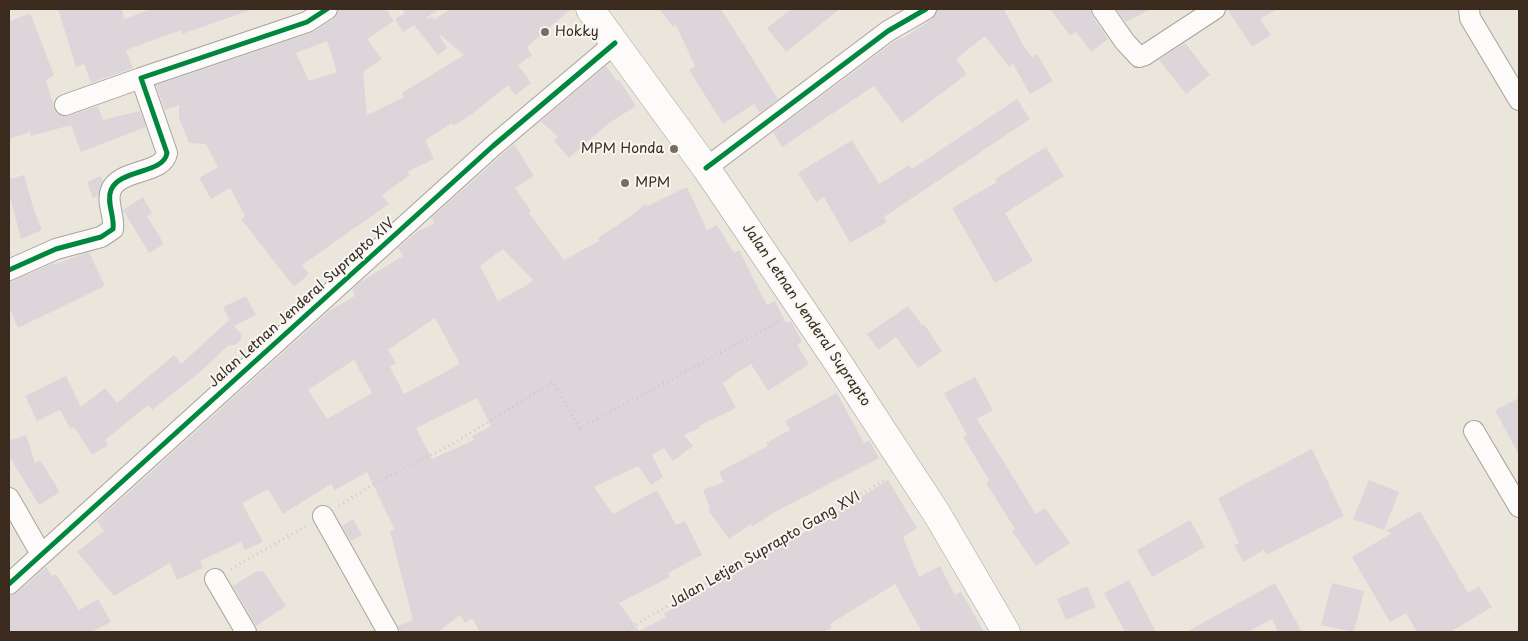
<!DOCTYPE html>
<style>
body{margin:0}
#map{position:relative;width:1528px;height:641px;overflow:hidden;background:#ebe6db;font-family:"Playpen Sans",sans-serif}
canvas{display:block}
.frame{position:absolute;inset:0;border:10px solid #3b2a1e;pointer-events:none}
</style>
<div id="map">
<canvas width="1528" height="641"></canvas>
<div class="frame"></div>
</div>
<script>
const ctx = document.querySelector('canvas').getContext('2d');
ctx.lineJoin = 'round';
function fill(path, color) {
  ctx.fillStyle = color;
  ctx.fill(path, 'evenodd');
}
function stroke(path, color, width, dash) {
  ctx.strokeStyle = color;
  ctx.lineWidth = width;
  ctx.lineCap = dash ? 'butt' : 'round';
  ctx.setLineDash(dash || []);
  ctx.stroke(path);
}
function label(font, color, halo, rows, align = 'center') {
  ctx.font = font + ' "Playpen Sans",sans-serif';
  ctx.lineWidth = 4;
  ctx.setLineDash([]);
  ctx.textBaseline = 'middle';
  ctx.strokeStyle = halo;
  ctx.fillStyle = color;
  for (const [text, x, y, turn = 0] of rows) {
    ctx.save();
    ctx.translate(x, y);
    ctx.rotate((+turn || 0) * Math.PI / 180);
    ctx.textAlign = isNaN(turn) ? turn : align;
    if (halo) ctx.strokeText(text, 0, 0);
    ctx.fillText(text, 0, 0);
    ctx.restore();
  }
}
fill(new Path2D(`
 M 58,9 L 122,9 L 124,19 L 151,9 L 248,9 L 248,11 L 182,34 L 181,30 L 126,50 L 133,68 L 91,83 L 84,64 L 76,67 Z
 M 342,9 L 386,9 L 394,21 L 367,39 L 382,59 L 363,72 L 367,115 L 404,97 L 402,93 L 464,55 L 438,33 L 447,48 L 438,55 L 414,25 L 403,32 L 395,19 L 405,13 L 402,9 L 440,9 L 427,17 L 428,19 L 432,16 L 434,20 L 450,9 L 571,9 L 527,47 L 532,55 L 518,65 L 531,83 L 515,95 L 508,85 L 472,114 L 453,126 L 452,123 L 425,140 L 434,159 L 407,172 L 410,175 L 382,195 L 389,204 L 302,265 L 309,274 L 294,287 L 241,219 L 245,216 L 230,188 L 211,199 L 199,178 L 218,167 L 206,144 L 189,143 L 179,118 L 179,105 L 165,110 L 156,85 L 311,33 L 333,19 L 339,10 ZM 327,41 L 337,72 L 309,81 L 296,53 Z
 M 659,9 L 721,9 L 778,99 L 760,113 L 754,104 L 723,124 L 689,70 L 695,66 L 676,25 L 673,27 Z
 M 791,9 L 840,9 L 786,52 L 767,28 Z
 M 938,9 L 1004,9 L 1023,45 L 1032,57 L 1037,54 L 1053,81 L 1030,94 L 1013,64 L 1009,67 L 985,36 L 956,59 L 967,74 L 902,123 L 874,86 L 782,147 L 773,132 L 895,41 L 902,37 L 903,38 L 932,19 Z
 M 1050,9 L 1090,9 L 1092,16 L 1108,39 L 1091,52 L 1076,32 L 1070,36 Z
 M 1116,9 L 1151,9 L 1126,22 Z
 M 1227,9 L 1277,9 L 1260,19 L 1271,35 L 1252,47 Z
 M 30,13 L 54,75 L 46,80 L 56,114 L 68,116 L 98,106 L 103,120 L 140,111 L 146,127 L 81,152 L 71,125 L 31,136 L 30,132 L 9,139 L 9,22 Z
 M 1185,43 L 1210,75 L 1186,94 L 1159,60 Z
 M 606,66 L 617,81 L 619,80 L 636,106 L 609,123 L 569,158 L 554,141 L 558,137 L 541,121 Z
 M 1017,99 L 1030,119 L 884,217 L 887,222 L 850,243 L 824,197 L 816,202 L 798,173 L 852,140 L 879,184 L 909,165 L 912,169 Z
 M 514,144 L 534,176 L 515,188 L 531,211 L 529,213 L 564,260 L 599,241 L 598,238 L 631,216 L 645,204 L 647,206 L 687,187 L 707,230 L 717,225 L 734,253 L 739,250 L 767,305 L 775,301 L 786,323 L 791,321 L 802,342 L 797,345 L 809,364 L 768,391 L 751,364 L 738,372 L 723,383 L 736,408 L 699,426 L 700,428 L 684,435 L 693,446 L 673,461 L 664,448 L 652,455 L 663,477 L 651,485 L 638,466 L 594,487 L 613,514 L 657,490 L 676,525 L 685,521 L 702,555 L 668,573 L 670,577 L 619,603 L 639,631 L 666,617 L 664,614 L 721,580 L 757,562 L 755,558 L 807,531 L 888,480 L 917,528 L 903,537 L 919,577 L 940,566 L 955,595 L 961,592 L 984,632 L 922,632 L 895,584 L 830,624 L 832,628 L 823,632 L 480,632 L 472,618 L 465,623 L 460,615 L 438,632 L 400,632 L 398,626 L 413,620 L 390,531 L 395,530 L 367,472 L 335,490 L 331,484 L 283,514 L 268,489 L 242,503 L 263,542 L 245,550 L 241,542 L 200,561 L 203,568 L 177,580 L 170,563 L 114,596 L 77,552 L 104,531 L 97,521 L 329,311 L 355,296 L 352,290 L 360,282 L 403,256 L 398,248 L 418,231 L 435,223 L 431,218 ZM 503,249 L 533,280 L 527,285 L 498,301 L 480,266 ZM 435,318 L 460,364 L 404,394 L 390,367 L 396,363 L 388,350 ZM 354,360 L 372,393 L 327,419 L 308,390 ZM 477,398 L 491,426 L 472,436 L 474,440 L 432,459 L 416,428 Z
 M 1046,147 L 1064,176 L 1005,213 L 1033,261 L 995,283 L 952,208 L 997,182 L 995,179 Z
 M 24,175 L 33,207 L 42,230 L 21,239 L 9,193 L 9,179 Z
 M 100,176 L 103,181 L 98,196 L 93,198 L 87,182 Z
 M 143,197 L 152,213 L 147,216 L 164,244 L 149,253 L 123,210 Z
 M 89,252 L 105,286 L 18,328 L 9,307 L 9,282 L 54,263 L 55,264 Z
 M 246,296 L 256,315 L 234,326 L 241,334 L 241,340 L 235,345 L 229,345 L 200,372 L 152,410 L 148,405 L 105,440 L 108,445 L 92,455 L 74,427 L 70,429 L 60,410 L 37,421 L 25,396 L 66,376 L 81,407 L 105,388 L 117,403 L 174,355 L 181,364 L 229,320 L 231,323 L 223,307 Z
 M 908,306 L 922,325 L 924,324 L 942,351 L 918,368 L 896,337 L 878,350 L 867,334 Z
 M 975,377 L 993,410 L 977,419 L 1036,514 L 1045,508 L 1070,543 L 1036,566 L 1012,531 L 1015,529 L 986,483 L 989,480 L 963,437 L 967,435 L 944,393 Z
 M 837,393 L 864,443 L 869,440 L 879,458 L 773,513 L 752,527 L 751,524 L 729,539 L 708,510 L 710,508 L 703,490 L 724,482 L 719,472 L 768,446 L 766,443 L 790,430 L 785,421 Z
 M 1519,398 L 1519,455 L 1495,410 Z
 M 26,435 L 35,463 L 40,460 L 60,492 L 39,505 L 9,456 L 9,441 Z
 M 1312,449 L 1344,516 L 1266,555 L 1264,550 L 1243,562 L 1234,545 L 1239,543 L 1218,498 Z
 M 1369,480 L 1399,492 L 1384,530 L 1353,519 Z
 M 1420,511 L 1468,593 L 1479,586 L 1492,607 L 1450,632 L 1417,632 L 1406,613 L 1390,622 L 1352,557 L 1392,533 L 1386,531 Z
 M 353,519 L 362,535 L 351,541 L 342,526 Z
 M 1190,520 L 1205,547 L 1152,577 L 1137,550 Z
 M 46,567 L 52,576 L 56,574 L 79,610 L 98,599 L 111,622 L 91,632 L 9,632 L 9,596 L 25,586 Z
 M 257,571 L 263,571 L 286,606 L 256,626 L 233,586 Z
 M 1129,580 L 1156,632 L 1125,632 L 1104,593 Z
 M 1275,583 L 1302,632 L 1278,632 L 1272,619 L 1248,632 L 1186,632 Z
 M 1332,583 L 1364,591 L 1354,632 L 1321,625 Z
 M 1087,586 L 1096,607 L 1066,620 L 1057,599 Z`), '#dcd6db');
const minor = new Path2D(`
 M 1102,9 L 1125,42 L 1139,57 L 1145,55 L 1215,9
 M 1469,9 L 1470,18 L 1519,100
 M 65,105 L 141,78
 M 706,168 L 888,31 L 926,9
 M 9,270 L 56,249 L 101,237 L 113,229 C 115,217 106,202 111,190 C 119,169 164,174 167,153 L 141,78 L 307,22 L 327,9
 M 1474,431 L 1519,507
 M 9,498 L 41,554
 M 323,516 L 388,632
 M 215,579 L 246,632
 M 9,584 L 493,146 L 615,43`);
const secondary = new Path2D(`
 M 590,9 L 706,168 L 835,358 L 937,514 L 1006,632`);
stroke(minor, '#a8a39b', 22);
stroke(secondary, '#a8a39b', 29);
stroke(new Path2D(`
 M 339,506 L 370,486 L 449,446 L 553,382 L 580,428 L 782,320
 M 231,569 L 306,526
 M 623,632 L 886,479`), '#ccc9c7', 3, [1, 4]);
stroke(minor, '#fcfbfa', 20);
stroke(secondary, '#fcfbfa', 28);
stroke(new Path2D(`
 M 706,168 L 888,31 L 926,9
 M 9,270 L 56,249 L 101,237 L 113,229 C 115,217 106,202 111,190 C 119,169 164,174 167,153 L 141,78 L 307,22 L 327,9
 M 9,584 L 493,146 L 615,43`), '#00873e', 5);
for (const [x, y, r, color] of [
 [545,32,5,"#796c60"],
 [674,149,5,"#796c60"],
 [625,183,5,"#796c60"]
]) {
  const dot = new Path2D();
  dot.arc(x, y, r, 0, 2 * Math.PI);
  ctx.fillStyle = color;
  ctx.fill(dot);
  stroke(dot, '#f6f6f2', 2);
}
label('14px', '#3b2a1e', '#f6f6f2', [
 ["Hokky",555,32],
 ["MPM Honda",664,149,"right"],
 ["MPM",635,183]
], 'left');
label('14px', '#3b2a1e', '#f6f6f2', [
 ["Jalan Letnan Jenderal Suprapto XIV",302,303,-42],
 ["Jalan Letnan Jenderal Suprapto",806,315,56],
 ["Jalan Letjen Suprapto Gang XVI",765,550,-30]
]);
</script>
